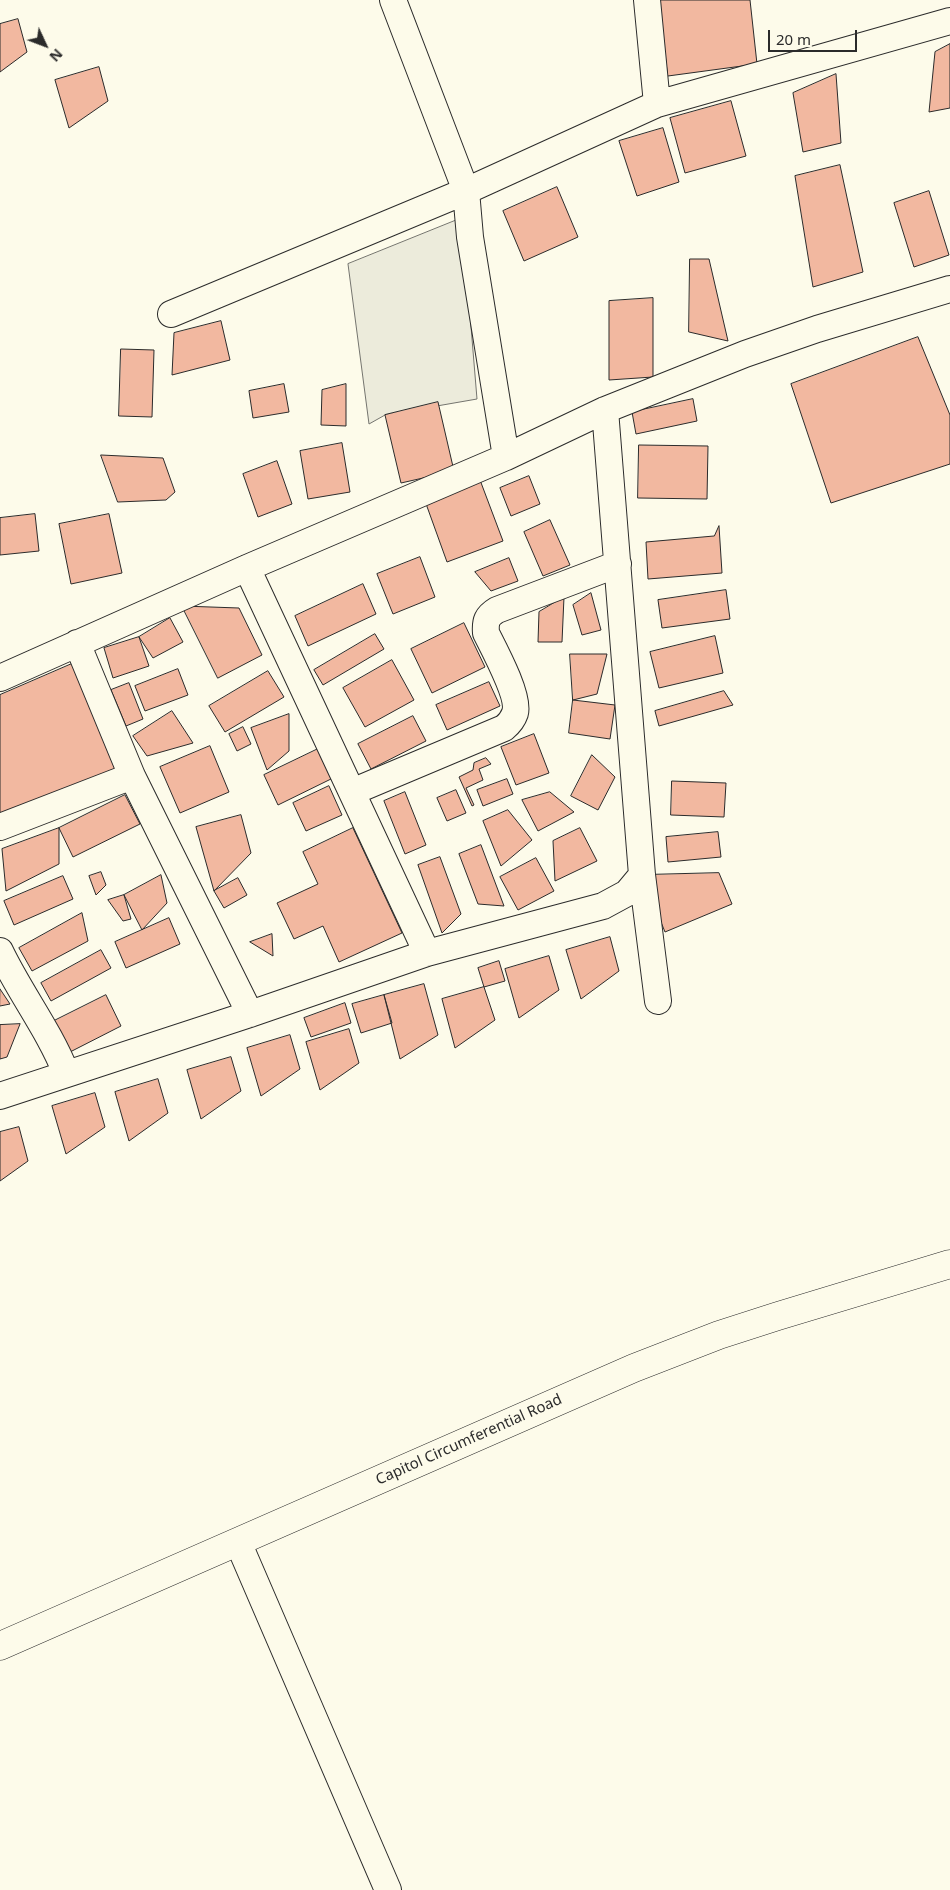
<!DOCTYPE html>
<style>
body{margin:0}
#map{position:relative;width:950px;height:1890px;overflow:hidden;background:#fdfbea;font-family:"Noto Sans",sans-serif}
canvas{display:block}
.north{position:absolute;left:20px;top:20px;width:50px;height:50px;-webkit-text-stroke:4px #fdfbea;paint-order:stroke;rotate:133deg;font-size:14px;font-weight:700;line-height:20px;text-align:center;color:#2b2b2b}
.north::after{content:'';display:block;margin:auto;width:18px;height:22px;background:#2b2b2b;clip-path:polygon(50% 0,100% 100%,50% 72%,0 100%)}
.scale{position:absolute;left:768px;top:30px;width:89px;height:22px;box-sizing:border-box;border:2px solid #2b2b2b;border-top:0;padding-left:6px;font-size:15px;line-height:18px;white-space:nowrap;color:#2b2b2b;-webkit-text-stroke:4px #fdfbea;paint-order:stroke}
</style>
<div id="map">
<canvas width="950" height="1890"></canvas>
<div class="north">N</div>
<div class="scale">20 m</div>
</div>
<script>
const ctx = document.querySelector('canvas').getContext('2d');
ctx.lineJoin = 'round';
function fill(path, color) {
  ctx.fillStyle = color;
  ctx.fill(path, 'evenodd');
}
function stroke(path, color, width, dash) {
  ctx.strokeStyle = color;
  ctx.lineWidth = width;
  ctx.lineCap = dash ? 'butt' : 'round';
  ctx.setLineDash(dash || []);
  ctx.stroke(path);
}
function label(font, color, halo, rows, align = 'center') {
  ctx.font = font + ' "Noto Sans",sans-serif';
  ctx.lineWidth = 4;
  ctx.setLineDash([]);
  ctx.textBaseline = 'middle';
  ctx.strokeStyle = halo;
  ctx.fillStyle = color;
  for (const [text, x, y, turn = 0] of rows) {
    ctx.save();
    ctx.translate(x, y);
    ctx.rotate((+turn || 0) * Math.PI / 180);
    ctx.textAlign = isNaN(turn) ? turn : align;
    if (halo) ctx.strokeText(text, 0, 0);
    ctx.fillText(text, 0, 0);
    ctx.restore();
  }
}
const green = new Path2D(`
 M 462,218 L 477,399 L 385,415 L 369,424 L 348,264 Z`);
fill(green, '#ecebdb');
stroke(green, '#74746e', 1);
const building = new Path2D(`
 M 659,0 L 750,0 L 757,64 L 668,76 Z
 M 18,19 L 27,52 L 0,72 L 0,24 Z
 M 950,44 L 950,108 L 929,112 L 935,52 Z
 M 99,67 L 108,101 L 69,128 L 55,80 Z
 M 836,74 L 841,143 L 803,152 L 793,93 Z
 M 731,101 L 746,156 L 685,173 L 670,118 Z
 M 663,128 L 679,182 L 637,196 L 619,141 Z
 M 840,165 L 863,272 L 813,287 L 795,176 Z
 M 557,187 L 578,237 L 524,261 L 503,211 Z
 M 929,191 L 949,255 L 914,267 L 894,203 Z
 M 690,259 L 709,259 L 728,341 L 689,332 Z
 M 653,298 L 653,377 L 609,380 L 609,301 Z
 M 221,321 L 230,360 L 172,375 L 174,333 Z
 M 918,337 L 950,415 L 950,464 L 831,503 L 791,384 Z
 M 121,349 L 154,350 L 152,417 L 119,416 Z
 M 284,384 L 289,412 L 253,418 L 249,391 Z
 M 346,384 L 346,426 L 321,425 L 322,390 Z
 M 693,399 L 697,421 L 636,434 L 632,412 Z
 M 438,402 L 454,471 L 401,483 L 385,415 Z
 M 342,443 L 350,492 L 308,499 L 300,451 Z
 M 639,445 L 708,446 L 707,499 L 638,498 Z
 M 101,455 L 163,458 L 175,492 L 166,500 L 118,502 Z
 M 277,461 L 292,504 L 258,517 L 243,474 Z
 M 529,476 L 540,504 L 511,516 L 500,488 Z
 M 480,480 L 503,541 L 447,562 L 425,501 Z
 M 35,514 L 39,551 L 0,555 L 0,518 Z
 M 109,514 L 122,573 L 71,584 L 59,524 Z
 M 550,520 L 570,565 L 543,576 L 524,532 Z
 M 719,526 L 722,573 L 648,579 L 646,542 L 714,536 Z
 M 420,557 L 435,597 L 393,614 L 377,574 Z
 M 509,558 L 518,581 L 491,591 L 475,572 Z
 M 363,584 L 376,614 L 308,646 L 295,616 Z
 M 726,590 L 730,619 L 662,628 L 658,600 Z
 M 591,593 L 601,630 L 582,635 L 573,605 Z
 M 564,597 L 562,642 L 538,642 L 539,612 Z
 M 182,606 L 239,608 L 262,655 L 218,678 Z
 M 170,618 L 183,642 L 153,658 L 139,637 Z
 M 464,623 L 485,667 L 432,693 L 411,649 Z
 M 375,634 L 384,649 L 323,685 L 314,670 Z
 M 715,636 L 723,673 L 659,688 L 650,652 Z
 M 139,637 L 149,666 L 113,678 L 104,648 Z
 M 570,654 L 607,654 L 597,694 L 573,700 Z
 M 392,660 L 414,700 L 365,727 L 343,688 Z
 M 74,663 L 120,772 L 0,818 L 0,695 Z
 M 178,669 L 188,695 L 145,711 L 135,686 Z
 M 268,671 L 284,697 L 225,732 L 209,706 Z
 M 489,682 L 500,706 L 447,730 L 436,705 Z
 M 129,683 L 143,719 L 126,726 L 111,690 Z
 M 724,691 L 733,705 L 659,726 L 655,711 Z
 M 573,700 L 615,705 L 610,739 L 569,733 Z
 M 172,711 L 193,743 L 147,756 L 133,736 Z
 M 289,714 L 289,751 L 267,770 L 251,728 Z
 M 413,716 L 426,741 L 371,769 L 358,744 Z
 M 243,727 L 251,744 L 237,751 L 229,734 Z
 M 534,734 L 549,773 L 516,785 L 501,747 Z
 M 210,746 L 229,792 L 180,813 L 160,767 Z
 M 318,749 L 333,778 L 278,805 L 264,775 Z
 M 592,755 L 615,777 L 598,810 L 571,796 Z
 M 486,758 L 491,764 L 479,769 L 483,780 L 466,788 L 474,805 L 472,806 L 459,777 L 473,770 L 474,763 Z
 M 507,779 L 513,794 L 483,806 L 477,790 Z
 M 672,781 L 726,783 L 724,817 L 671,815 Z
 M 329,786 L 342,815 L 306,831 L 293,803 Z
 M 456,790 L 466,813 L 447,821 L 437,798 Z
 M 405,792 L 426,845 L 405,854 L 384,801 Z
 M 550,792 L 574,812 L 538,831 L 522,800 Z
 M 125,795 L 140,824 L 73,857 L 59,828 Z
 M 508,810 L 532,840 L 501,866 L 483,821 Z
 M 241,815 L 251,853 L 214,891 L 196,827 Z
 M 59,828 L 59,864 L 6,891 L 2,849 Z
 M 353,828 L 402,933 L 339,962 L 323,926 L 294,939 L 277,903 L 318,884 L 303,852 Z
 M 580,828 L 597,861 L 555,881 L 553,841 Z
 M 718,832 L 721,857 L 668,862 L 666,837 Z
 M 481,845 L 504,906 L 478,904 L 459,854 Z
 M 440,857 L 461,914 L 442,933 L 418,865 Z
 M 536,858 L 554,891 L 518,910 L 500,877 Z
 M 101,872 L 106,885 L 96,895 L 89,876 Z
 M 719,873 L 732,904 L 665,932 L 642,875 Z
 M 161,875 L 167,903 L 142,930 L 124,895 Z
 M 63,876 L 73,899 L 14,925 L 4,901 Z
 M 238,878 L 247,895 L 224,908 L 214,891 Z
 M 124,895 L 131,919 L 123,921 L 108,900 Z
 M 82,913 L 88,941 L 32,971 L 19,948 Z
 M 169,918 L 180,944 L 126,968 L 115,942 Z
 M 272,934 L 273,956 L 250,942 Z
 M 610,937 L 619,971 L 581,999 L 566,950 Z
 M 101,950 L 111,968 L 51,1001 L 41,983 Z
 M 549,956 L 559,990 L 519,1018 L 505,969 Z
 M 499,961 L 505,981 L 484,987 L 478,968 Z
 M 424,984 L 438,1035 L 400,1059 L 384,995 Z
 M 484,987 L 495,1020 L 455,1048 L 442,999 Z
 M 0,989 L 10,1004 L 0,1006 Z
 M 106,995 L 121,1026 L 70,1052 L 54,1021 Z
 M 384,995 L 392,1023 L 361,1033 L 352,1004 Z
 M 345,1003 L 351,1023 L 311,1037 L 304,1018 Z
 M 20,1024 L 7,1057 L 0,1059 L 0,1025 Z
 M 349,1029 L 359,1063 L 320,1090 L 306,1042 Z
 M 290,1035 L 300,1069 L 261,1096 L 247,1048 Z
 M 231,1057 L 241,1091 L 201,1119 L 187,1070 Z
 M 158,1079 L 168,1113 L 129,1141 L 115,1092 Z
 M 95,1093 L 105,1127 L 66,1154 L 52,1106 Z
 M 19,1127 L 28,1161 L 0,1181 L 0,1132 Z`);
fill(building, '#f2b8a0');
stroke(building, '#2b2b2b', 1);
const street = new Path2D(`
 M 647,0 L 657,104
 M 171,314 L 466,191 L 393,0
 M 605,410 L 642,875 L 658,1001
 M 506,457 L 470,237 L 466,191 L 657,104 L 950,21
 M 247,568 L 427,953
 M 77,643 L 132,776 L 250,1014
 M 0,678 L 247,568 L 506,457 L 605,410 L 745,354 L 817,329 L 950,289
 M 352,792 L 504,728 C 509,724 513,719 515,713 C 520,697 494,649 486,633 C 485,621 487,616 497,610 L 618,564
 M 0,827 L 132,776
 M 0,951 C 20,993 49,1030 66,1073
 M 0,1096 L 250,1014 L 427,953 L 603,906 L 627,893 L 642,875
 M 238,1542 L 388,1890`);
const secondary = new Path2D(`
 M 0,1646 L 634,1368 L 719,1335 L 778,1316 L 950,1264`);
stroke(street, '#2b2b2b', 28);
stroke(secondary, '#2b2b2b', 29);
stroke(street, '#fdfbea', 26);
stroke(secondary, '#fdfbea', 28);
label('15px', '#2b2b2b', '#fdfbea', [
 ["Capitol Circumferential Road",469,1440,-24]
]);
</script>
